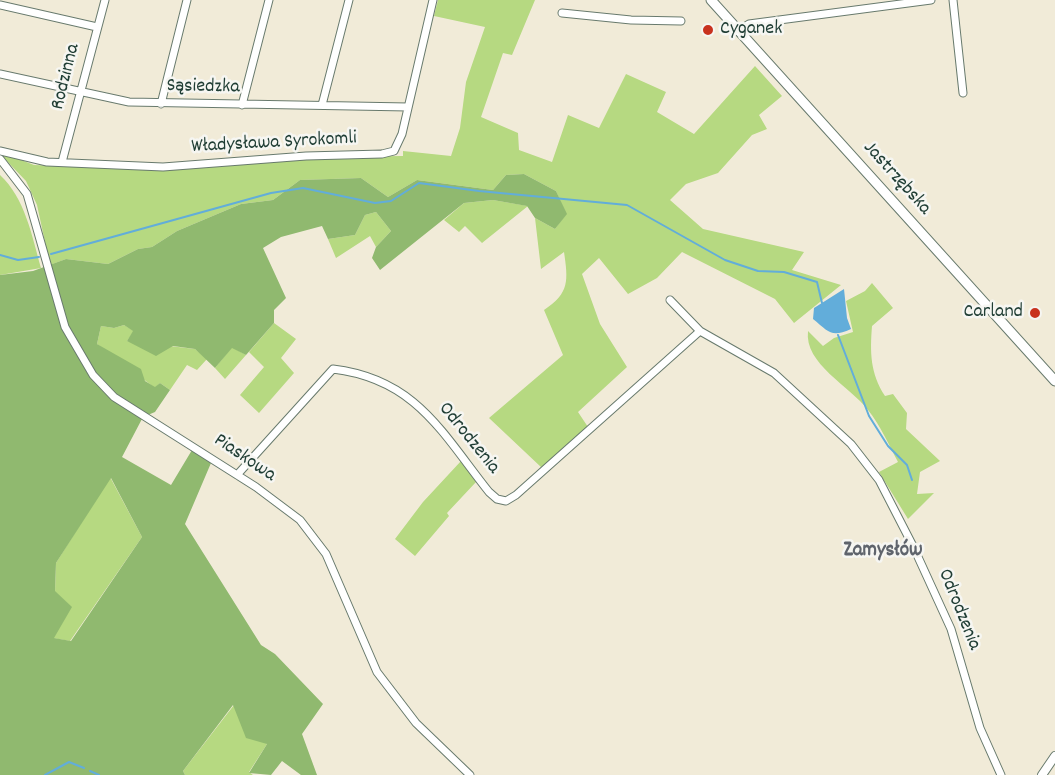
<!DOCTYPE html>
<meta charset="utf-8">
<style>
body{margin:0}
canvas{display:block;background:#f1ebd8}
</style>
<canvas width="1055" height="775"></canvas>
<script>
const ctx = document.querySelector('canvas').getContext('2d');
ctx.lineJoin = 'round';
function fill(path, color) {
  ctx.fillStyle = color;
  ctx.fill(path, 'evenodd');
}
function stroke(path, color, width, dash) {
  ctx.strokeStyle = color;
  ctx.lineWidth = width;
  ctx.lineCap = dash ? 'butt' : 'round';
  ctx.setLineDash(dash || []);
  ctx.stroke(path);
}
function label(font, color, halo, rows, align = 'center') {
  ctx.font = font + ' Dekko,sans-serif';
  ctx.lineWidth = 5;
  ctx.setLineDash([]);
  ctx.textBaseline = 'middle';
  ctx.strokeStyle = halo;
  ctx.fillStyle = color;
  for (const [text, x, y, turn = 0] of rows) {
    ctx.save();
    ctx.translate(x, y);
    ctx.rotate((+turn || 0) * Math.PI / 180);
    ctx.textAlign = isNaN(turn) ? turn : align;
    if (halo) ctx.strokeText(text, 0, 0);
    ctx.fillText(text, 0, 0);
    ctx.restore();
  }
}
fill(new Path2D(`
 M 438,0 L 535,0 L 512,55 L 503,53 L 481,117 L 518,133 L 519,150 L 552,162 L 568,115 L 599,128 L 626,74 L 666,92 L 657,112 L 694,134 L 755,66 L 782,96 L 759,115 L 767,129 L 752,135 L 718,173 L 686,184 L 670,200 L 703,229 L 804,252 L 792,270 L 841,285 L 794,323 L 775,299 L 682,252 L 657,278 L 628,294 L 599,258 L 582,274 L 600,324 L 627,367 L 578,412 L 588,427 L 542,468 L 489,418 L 563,355 L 544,310 C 570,293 568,280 564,252 L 541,269 L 535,218 L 555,229 L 566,214 L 556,191 L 524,174 L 506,175 L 493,190 L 417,180 L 388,197 L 361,178 L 300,180 L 273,200 L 241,204 L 177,231 L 152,247 L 138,249 L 108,264 L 66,259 L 50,265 L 37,205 L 26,181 L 1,155 L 3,153 L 34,165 L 169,170 L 320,157 L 403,156 L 403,151 L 451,156 L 460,128 L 466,82 L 485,27 L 434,16 Z
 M 0,175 C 25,198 32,236 41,268 L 0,275 Z
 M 493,200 L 528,206 L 482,243 L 465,226 L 459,232 L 444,220 L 464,203 Z
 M 376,212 L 391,231 L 376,247 L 370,236 L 336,258 L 328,239 L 355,235 L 365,215 Z
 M 872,283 L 893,308 L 872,326 C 870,352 870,373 885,396 L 893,394 L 907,413 L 906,429 L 940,461 L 920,472 L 917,494 L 934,493 L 908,519 L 879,472 L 898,462 C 889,445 880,425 868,410 C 850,386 804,364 808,331 L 823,346 L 834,338 L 853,332 L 846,301 L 865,291 Z
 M 274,323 L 296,339 L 281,358 L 294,373 L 259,413 L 240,395 L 264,367 L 249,352 Z
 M 124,325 L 134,331 L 127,341 L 195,349 L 207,359 L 197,370 L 187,365 L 170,390 L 160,383 L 155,388 L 97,344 L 101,326 L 114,328 Z
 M 232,347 L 246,355 L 225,379 L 215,368 Z
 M 461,461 L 476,482 L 447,513 L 449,516 L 415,556 L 395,539 L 423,502 Z
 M 110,477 L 142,537 L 70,641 L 53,638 L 71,607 L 55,592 L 56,563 Z
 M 234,705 L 267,744 L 249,772 L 253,775 L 185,775 L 183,771 Z`), '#b6d981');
fill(new Path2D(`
 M 524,174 L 556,191 L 567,214 L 555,229 L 535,218 L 527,206 L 493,200 L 464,203 L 380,270 L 372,258 L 376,247 L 391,231 L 376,212 L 365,215 L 355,235 L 328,239 L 322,226 L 281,237 L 263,248 L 286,298 L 274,310 L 274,323 L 246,355 L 232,348 L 215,368 L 195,349 L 173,346 L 156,356 L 127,341 L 133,331 L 124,325 L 114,328 L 101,326 L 97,344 L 141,369 L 145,381 L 155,387 L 160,383 L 170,390 L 155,412 L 143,417 L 122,457 L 171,485 L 192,450 L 211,463 L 185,524 L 261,645 L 275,654 L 323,704 L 302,734 L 317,775 L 301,775 L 282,761 L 271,775 L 249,773 L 267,744 L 246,738 L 233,705 L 183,771 L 185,775 L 0,775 L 0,275 L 33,271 L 66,259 L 108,264 L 138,249 L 152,247 L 177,231 L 241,204 L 273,200 L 300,180 L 361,178 L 388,197 L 417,180 L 493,190 L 506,175 ZM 111,478 L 142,537 L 71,641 L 54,638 L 72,607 L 55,591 L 56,563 Z`), '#90b96f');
fill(new Path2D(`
 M 844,289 L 847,318 L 851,329 C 831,338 829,332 813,319 L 814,308 Z`), '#62adda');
stroke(new Path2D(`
 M 51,254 L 271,193 L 303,188 L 375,203 L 391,201 L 419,183 L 479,191 L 627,205 L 725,260 L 758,271 L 784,272 L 817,282 L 822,303
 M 0,255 L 18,260 L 39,257
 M 838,335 L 869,416 L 888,446 L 907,465 L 912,480
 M 90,771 L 99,775
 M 45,775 L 69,762 L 84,768`), '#62adda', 2);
const minor = new Path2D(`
 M 953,0 L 963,93
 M 0,5 L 97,27
 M 562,13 L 631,20 L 681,21
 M 738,31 L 749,24 L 931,0
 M 0,74 L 129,102 L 408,107
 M 161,104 L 187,0
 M 242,105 L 269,0
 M 322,105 L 349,0
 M 0,151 L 47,162 L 163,167 L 306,156 L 382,154 L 394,151 L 402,134 L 433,0
 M 0,159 L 27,194 L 65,327 L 93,375 L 114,397 L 256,487 L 300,520 L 326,554 L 377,672 L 416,723 L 470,775
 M 62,162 L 105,0
 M 670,300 L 700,331 L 774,373 L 851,444 L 879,480 L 913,546 L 951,629 L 980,728 L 1001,775
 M 237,475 L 333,369 C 416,379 442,433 489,492 L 497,499 L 506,501 L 516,495 L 700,331`);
const tertiary = new Path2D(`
 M 1042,775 L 1055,756`);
const secondary = new Path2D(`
 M 711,0 L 1055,381`);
stroke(minor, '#687a6d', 9);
stroke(tertiary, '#687a6d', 10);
stroke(secondary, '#687a6d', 11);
stroke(minor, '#fff', 7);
stroke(tertiary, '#fff', 8);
stroke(secondary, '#fff', 9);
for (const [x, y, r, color] of [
 [708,30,6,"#c8321e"],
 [1035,313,6,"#c8321e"]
]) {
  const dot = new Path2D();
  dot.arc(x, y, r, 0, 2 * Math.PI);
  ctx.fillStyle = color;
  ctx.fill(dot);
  stroke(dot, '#f6f6f2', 2);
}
label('20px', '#1f3d34', '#f6f6f2', [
 ["Cyganek",720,30],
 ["Carland",1023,313,"right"]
], 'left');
label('20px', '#1f3d34', '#f6f6f2', [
 ["Rodzinna",67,77,-76],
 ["Sąsiedzka",203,88,1],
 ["Władysława Syrokomli",274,144,-3],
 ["Jastrzębska",896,179,48],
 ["Odrodzenia",468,439,51],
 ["Piaskowa",244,459,34],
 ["Odrodzenia",958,610,68]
]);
label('bold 21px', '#5f646c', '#f6f6f2', [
 ["Zamysłów",883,552]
]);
</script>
